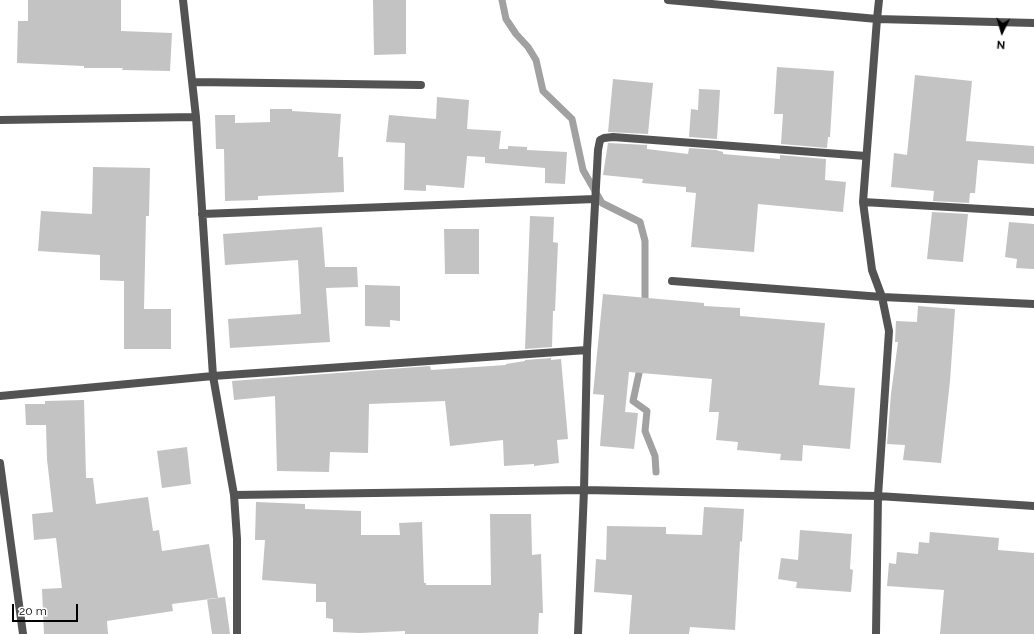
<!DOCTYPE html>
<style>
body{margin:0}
#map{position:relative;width:1034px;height:634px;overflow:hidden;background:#fff;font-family:Raleway,sans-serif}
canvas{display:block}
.north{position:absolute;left:982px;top:12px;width:40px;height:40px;-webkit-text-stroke:3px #fff;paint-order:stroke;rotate:185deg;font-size:11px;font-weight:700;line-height:16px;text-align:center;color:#000}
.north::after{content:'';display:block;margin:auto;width:14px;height:18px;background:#000;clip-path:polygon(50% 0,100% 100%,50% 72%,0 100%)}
.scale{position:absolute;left:12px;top:604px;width:66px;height:18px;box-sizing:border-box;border:2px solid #000;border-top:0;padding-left:5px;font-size:12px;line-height:14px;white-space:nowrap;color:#000;-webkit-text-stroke:3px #fff;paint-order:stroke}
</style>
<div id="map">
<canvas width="1034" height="634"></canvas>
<div class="north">N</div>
<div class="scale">20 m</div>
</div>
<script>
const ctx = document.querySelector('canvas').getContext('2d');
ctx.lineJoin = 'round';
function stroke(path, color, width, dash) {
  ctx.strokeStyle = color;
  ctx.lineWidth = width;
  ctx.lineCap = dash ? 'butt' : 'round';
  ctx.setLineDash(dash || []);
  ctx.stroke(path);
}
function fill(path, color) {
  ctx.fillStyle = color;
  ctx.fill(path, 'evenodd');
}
stroke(new Path2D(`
 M 502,0 L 506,19 L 516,34 L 528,47 L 536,60 L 543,91 L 572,119 L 583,170 L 602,203 L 640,222 L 645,241 L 645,306
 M 641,364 L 633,401 L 647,411 L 645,431 L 655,456 L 656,472`), '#a1a1a1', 7);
fill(new Path2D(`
 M 28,0 L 121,0 L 121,31 L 172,33 L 170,71 L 122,70 L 123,68 L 84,68 L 84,66 L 17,63 L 18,21 L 28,21 Z
 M 373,0 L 406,0 L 406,54 L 374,55 Z
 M 777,67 L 834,71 L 830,137 L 828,137 L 827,148 L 781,144 L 783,114 L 774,114 Z
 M 915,75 L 972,81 L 966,141 L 1034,146 L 1034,164 L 978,160 L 975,193 L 970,193 L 969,203 L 933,201 L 934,191 L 891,187 L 894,153 L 907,155 Z
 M 613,79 L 653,83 L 648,134 L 608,132 Z
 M 699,89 L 720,90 L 717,139 L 689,137 L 691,109 L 698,110 Z
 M 437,97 L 469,100 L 467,129 L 501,131 L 499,149 L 508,149 L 508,146 L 527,147 L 527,150 L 567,152 L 565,184 L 545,183 L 545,168 L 485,163 L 485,157 L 467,156 L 464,188 L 426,185 L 426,191 L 404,190 L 405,143 L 386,142 L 389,115 L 436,119 Z
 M 270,109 L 292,109 L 292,111 L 341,114 L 338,157 L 343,157 L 344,192 L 258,196 L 258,200 L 225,201 L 224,149 L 216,149 L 215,115 L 235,115 L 235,123 L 270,122 Z
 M 608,143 L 647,145 L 647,149 L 688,154 L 689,148 L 716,150 L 723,152 L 723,154 L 780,159 L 780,155 L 826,159 L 825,180 L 846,182 L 843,212 L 758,204 L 754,252 L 691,247 L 696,193 L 686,192 L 686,187 L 642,183 L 643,179 L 603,175 Z
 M 93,167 L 150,168 L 149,216 L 146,216 L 144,309 L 171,309 L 171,349 L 124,349 L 124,281 L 100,280 L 100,255 L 38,251 L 41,211 L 92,214 Z
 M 932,212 L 968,214 L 963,262 L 927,259 Z
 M 530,216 L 554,217 L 553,242 L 558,243 L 555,311 L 553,311 L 552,347 L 525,349 Z
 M 1009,222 L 1034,224 L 1034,269 L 1016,268 L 1017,259 L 1005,257 Z
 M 322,227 L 325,267 L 357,267 L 358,287 L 326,288 L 330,342 L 230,348 L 228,319 L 301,314 L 298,260 L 225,265 L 223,234 Z
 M 444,229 L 479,229 L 479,274 L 445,274 Z
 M 365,285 L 400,286 L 400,321 L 390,320 L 390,327 L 365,326 Z
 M 603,294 L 704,303 L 704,306 L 740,308 L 740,316 L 825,323 L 819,385 L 855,388 L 850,449 L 803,445 L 802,461 L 780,460 L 781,454 L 737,450 L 738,442 L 716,440 L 719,412 L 709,412 L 712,379 L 629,372 L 625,412 L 638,413 L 634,449 L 600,446 L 604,395 L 593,394 Z
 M 918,306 L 955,309 L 950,381 L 941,463 L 903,460 L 905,445 L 887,444 L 891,394 L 898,342 L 895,342 L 896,321 L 917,322 Z
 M 551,358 L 551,360 L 561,359 L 568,439 L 557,440 L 559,463 L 534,466 L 534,464 L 504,466 L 503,440 L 450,446 L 445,401 L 369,404 L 368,453 L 330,452 L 329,472 L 277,471 L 275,396 L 234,400 L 232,381 L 430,366 L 431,370 L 506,365 L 506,364 L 525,361 L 525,360 Z
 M 84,400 L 86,478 L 93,478 L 96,504 L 148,497 L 153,531 L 159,530 L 162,551 L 209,544 L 218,598 L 172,604 L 173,611 L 107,621 L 108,634 L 44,634 L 42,589 L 62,588 L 56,538 L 34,540 L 32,514 L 53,512 L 47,459 L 46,425 L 26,425 L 25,404 L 45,404 L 45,401 Z
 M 187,447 L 191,484 L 162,488 L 157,451 Z
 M 256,502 L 305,504 L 305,509 L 361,511 L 361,535 L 400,535 L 399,523 L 422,522 L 424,583 L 426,583 L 426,585 L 491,585 L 490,514 L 531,514 L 532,555 L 541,554 L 543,613 L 539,613 L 538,634 L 405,634 L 405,631 L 360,633 L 333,632 L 333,619 L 326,618 L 326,602 L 316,602 L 316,584 L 262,580 L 265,540 L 255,540 Z
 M 704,507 L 744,509 L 742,542 L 740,541 L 735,630 L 690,627 L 689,634 L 629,634 L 632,595 L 594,592 L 596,559 L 606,560 L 607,526 L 666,527 L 666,534 L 702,535 Z
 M 800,530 L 852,534 L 850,569 L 853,570 L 851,592 L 796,588 L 797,582 L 778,579 L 781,558 L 798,560 Z
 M 930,532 L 999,538 L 998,550 L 1034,553 L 1034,634 L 940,634 L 944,590 L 887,586 L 889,563 L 896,564 L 897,552 L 918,554 L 919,542 L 929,543 Z
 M 225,597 L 230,634 L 212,634 L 207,599 Z`), '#c3c3c3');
stroke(new Path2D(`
 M 183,0 L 196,117 L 213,376 L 587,350
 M 668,0 L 877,19 L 1034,23
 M 193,82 L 421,85
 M 0,120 L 196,117
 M 863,202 L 1034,212
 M 202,214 L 595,199
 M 672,281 L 882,297 L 1034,304
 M 0,396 L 213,376 L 234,495
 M 0,463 L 23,634
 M 237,634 L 237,539 L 234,495 L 584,490 L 878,496 L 1034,506
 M 578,634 L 584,490 L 587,350 L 598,150 L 600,140 L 604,138 L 613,137 L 866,156
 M 876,634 L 878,496 L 889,331 L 882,297 L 872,270 L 863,202 L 877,19 L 879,0`), '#535353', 8);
</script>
